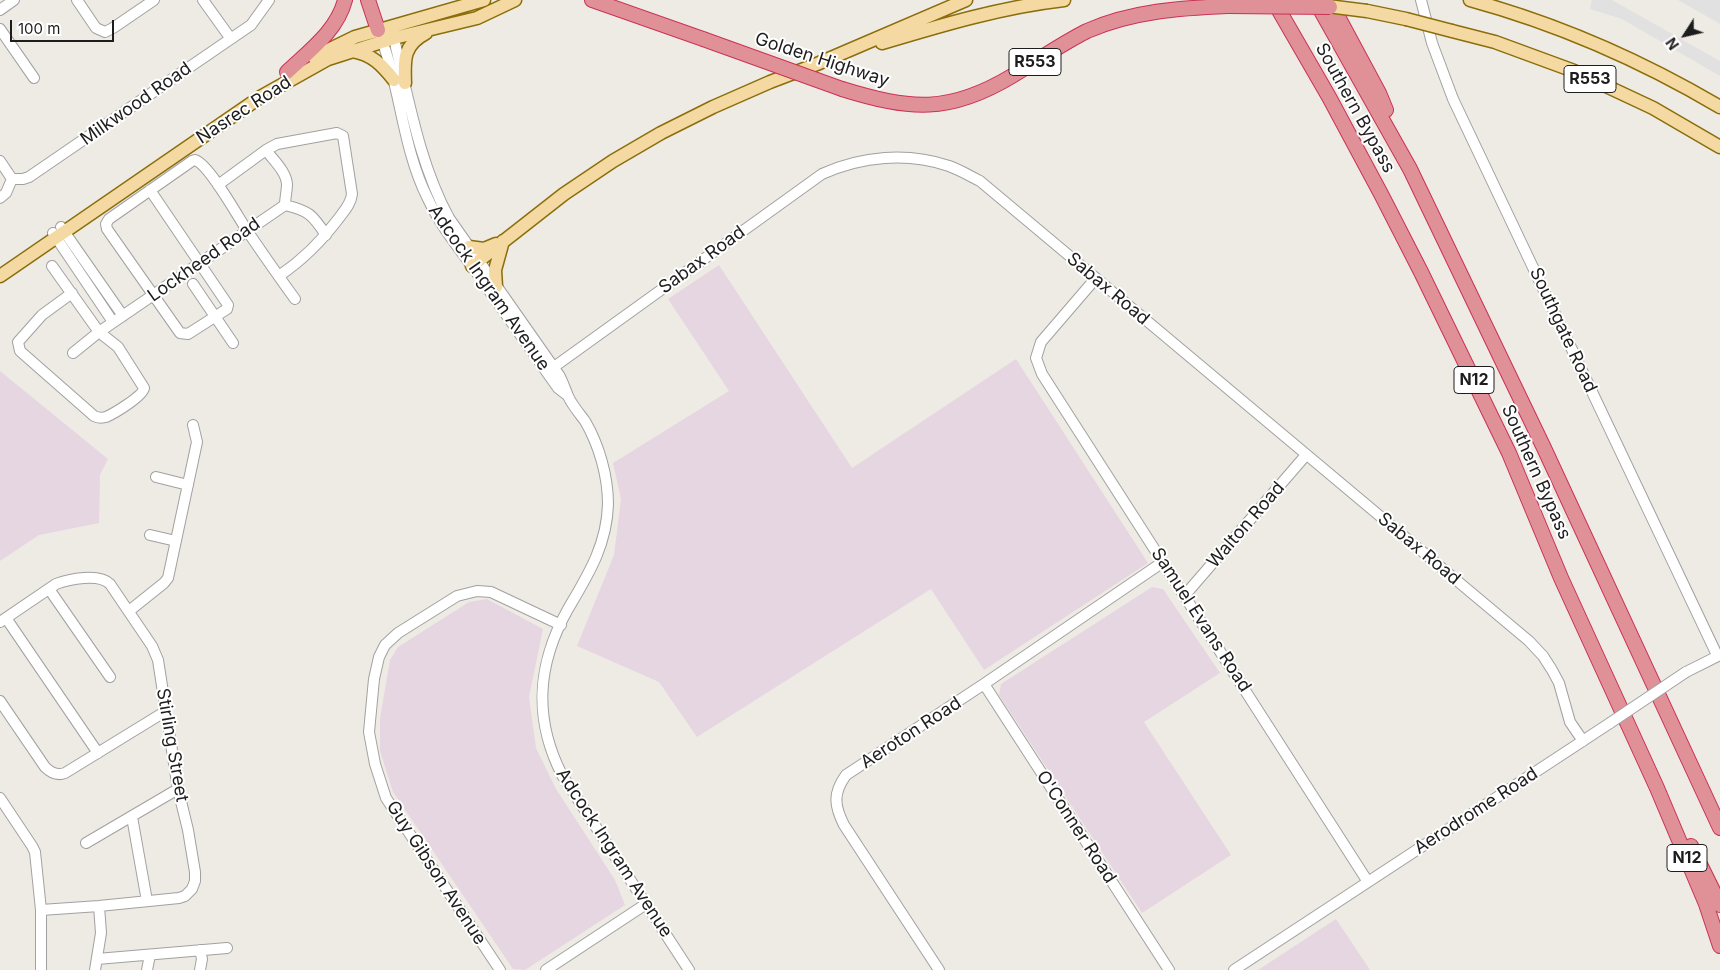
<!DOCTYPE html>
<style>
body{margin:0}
#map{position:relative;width:1720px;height:970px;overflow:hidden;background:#eeebe4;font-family:Inter,sans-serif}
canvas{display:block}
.north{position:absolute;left:1660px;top:10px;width:50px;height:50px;-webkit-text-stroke:4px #fff;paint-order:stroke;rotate:235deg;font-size:14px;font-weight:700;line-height:20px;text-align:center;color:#1d1d1d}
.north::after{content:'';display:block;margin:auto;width:18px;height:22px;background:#1d1d1d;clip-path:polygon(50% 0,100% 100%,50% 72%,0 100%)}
.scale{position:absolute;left:10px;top:20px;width:104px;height:22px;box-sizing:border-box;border:2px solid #1d1d1d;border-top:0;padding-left:6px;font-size:15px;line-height:18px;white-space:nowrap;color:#1d1d1d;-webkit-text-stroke:4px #fff;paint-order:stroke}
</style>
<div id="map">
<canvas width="1720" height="970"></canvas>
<div class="north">N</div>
<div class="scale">100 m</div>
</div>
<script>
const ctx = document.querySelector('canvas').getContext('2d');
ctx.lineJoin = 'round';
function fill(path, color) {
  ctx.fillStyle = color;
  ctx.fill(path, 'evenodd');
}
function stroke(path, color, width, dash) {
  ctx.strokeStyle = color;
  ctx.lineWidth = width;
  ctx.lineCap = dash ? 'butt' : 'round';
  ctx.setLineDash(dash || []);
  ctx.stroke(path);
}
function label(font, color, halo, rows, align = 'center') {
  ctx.font = font + ' Inter,sans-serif';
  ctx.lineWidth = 4;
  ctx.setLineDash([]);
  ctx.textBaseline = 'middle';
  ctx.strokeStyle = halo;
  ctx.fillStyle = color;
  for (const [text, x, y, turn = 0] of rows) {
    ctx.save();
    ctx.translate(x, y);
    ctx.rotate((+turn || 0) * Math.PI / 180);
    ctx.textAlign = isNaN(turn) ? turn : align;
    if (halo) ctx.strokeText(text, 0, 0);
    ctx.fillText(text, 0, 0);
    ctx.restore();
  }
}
fill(new Path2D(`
 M 719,265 L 852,468 L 1016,359 L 1148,563 L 984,670 L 931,589 L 697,737 L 659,682 L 577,646 L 614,555 L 621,499 L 613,463 L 729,391 L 668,299 Z
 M 0,371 L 108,459 L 100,475 L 99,523 L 39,535 L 0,561 Z
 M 1152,587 L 1163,589 L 1220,673 L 1144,722 L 1231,855 L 1142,913 L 999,695 L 1001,684 Z
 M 487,599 L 543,629 L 529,697 L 536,748 L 556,789 L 615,880 L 625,905 L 525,970 L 513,969 L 393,792 L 380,751 L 380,718 L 390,660 L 398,647 L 469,602 Z
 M 1336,919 L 1370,970 L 1258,970 Z`), '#e6d6e1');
fill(new Path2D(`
 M 1592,0 L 1612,0 L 1720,61 L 1720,76 L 1622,19 L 1590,9 Z
 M 1678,0 L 1720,0 L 1720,24 Z`), '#e1e1e1');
const minor = new Path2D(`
 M 77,0 L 96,28 L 105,32 L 113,28 L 154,0
 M 203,0 L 231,39
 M 1421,0 L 1432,43 L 1453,99 L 1717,655
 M 0,10 L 14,0
 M 0,29 L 34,78
 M 392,31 C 408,94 418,161 449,218 L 559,375 C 563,382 565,389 568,396 C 572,405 579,413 585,421 C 599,445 608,476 608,504 C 607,545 588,575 568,609 C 537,664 533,718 562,775 L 689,970
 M 380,35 C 401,88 402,148 428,199 C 440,225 458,247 474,269 C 502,309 530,348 558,388 L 567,395
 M 266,150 C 273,160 286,171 287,184 C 287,191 285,198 285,205
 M 0,161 L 12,179
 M 12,179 L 23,179 L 29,177 L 251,25 L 269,0
 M 218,185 L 266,150 L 277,144 L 337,133 L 343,136 L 352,194 C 351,204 344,211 339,218 C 321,242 304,259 279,276
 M 150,190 L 228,305 L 227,309 L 188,334 L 180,333 L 107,229 L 106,224 L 109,219 L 192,161 L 195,160 C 209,164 238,217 248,232 C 263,254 279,277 295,299
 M 0,198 L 6,193 L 12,179
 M 285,205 C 309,211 312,214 326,235
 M 61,227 L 123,316
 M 53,233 L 113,322
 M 52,266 L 99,332 L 118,347 L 144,388 C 143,396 115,413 106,417 C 102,418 98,418 94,416 L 20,351 L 18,342 L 42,315 L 72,293
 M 1096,278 L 1041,342 L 1036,358 L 1042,374 L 1368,882
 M 193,284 L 233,343
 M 73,353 L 99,332 L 285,205
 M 547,372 L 822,174 C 862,156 907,152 949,166 C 960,170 970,176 980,181 L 1529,641 L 1543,656 L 1552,670 L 1559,683 L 1570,722 L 1583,741
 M 156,477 L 188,485
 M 150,535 L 176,541
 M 49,589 L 110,677
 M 1185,595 L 1306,455
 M 129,611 L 164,583 L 168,578 L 197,442 L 193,425
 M 6,618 L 98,753
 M 0,622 L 56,584 C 69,579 99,573 110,584 L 152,646 L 158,660 L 178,789 L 188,830 L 195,872 L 195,881 L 192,889 L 185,896 L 179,898 L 99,906 L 41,910
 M 1686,672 L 1720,655
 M 984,684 L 1169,970
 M 0,701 L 45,767 C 51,773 57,776 65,773 L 166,711
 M 0,798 L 32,846 L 35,852 L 41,910 L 41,970
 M 132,817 L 147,901
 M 86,843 L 178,789
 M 200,950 L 202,959 L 200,970
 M 97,959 L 227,948
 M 95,970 L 101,933 L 99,906
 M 147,970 L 150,955
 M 500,970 L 386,798 L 375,764 L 369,732 L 374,679 L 379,657 L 385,645 L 398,633 L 457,596 L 477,591 L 491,592 L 561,625
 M 546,970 L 646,904
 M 939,970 L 844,825 C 834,805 833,793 846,775 L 984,684 L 1163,562
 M 1234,970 L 1610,723`);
const major = new Path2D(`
 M 1470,0 C 1558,24 1642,61 1720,107
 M 1367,11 L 1406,19
 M 1452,31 L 1495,42 L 1574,71 L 1653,108 L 1720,147
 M 882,43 C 942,25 1002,7 1064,0
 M 352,51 C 372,54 382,65 394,80
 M 314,57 L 355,37 L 484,0
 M 405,83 C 404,60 403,45 426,33
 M 469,247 L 484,249 L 496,244
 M 472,266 L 564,194 L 613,161 L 661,133 L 713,107 L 770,82 L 817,64 L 966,0
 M 0,276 L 262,96 L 328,59 L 394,38 L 477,18 L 515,0
 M 496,287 L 495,270 L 503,241`);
const highway = new Path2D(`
 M 368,0 L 378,30
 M 592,0 L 703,39
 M 1273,0 L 1329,97 L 1381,194 L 1421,272 L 1509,453 L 1561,578 L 1657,788 L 1706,904 L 1720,946
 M 1315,0 L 1410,169 L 1544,448 L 1720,828
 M 1329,0 L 1379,93 L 1386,110
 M 287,72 C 309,51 337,31 345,0
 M 842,89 C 910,110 949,114 1012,76 C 1037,61 1061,44 1087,31 C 1132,11 1181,8 1228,6
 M 1691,846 L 1720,905`);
stroke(minor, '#a1a1a1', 12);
stroke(major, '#8b6e0b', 15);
stroke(highway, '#cb3155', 16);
stroke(minor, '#fff', 10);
stroke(major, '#f4daa2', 12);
stroke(highway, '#df9197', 14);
const minorBridge = new Path2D(`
 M 1610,723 L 1686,672`);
const majorBridge = new Path2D(`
 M 1320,5 L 1367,11
 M 1406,19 L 1452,31`);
const highwayBridge = new Path2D(`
 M 1228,6 L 1330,7
 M 703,39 L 842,89`);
stroke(minorBridge, '#a1a1a1', 12, []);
stroke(majorBridge, '#8b6e0b', 15, []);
stroke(highwayBridge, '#cb3155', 16, []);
stroke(minorBridge, '#fff', 10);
stroke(majorBridge, '#f4daa2', 12);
stroke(highwayBridge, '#df9197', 14);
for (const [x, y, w] of [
 [1035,62,52],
 [1590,79,52],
 [1474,380,40],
 [1687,858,40]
]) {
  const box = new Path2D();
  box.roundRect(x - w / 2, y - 13.5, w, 27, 4);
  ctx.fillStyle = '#fff';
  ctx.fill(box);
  stroke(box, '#1d1d1d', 1);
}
label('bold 16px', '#1d1d1d', null, [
 ["R553",1035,62],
 ["R553",1590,79],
 ["N12",1474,380],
 ["N12",1687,858]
]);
label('18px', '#1d1d1d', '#fff', [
 ["Golden Highway",822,60,18],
 ["Milkwood Road",136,104,-35],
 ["Southern Bypass",1355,108,61],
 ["Nasrec Road",244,110,-33],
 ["Lockheed Road",204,260,-35],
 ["Sabax Road",702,260,-36],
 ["Adcock Ingram Avenue",489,288,55],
 ["Sabax Road",1108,289,40],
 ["Southgate Road",1563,330,65],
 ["Southern Bypass",1536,472,66],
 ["Walton Road",1246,525,-49],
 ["Sabax Road",1419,549,40],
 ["Samuel Evans Road",1201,620,57],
 ["Aeroton Road",911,733,-33],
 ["Stirling Street",172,745,80],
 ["Aerodrome Road",1476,811,-33],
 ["O'Conner Road",1076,827,57],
 ["Adcock Ingram Avenue",614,853,57],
 ["Guy Gibson Avenue",436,873,57]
]);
</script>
